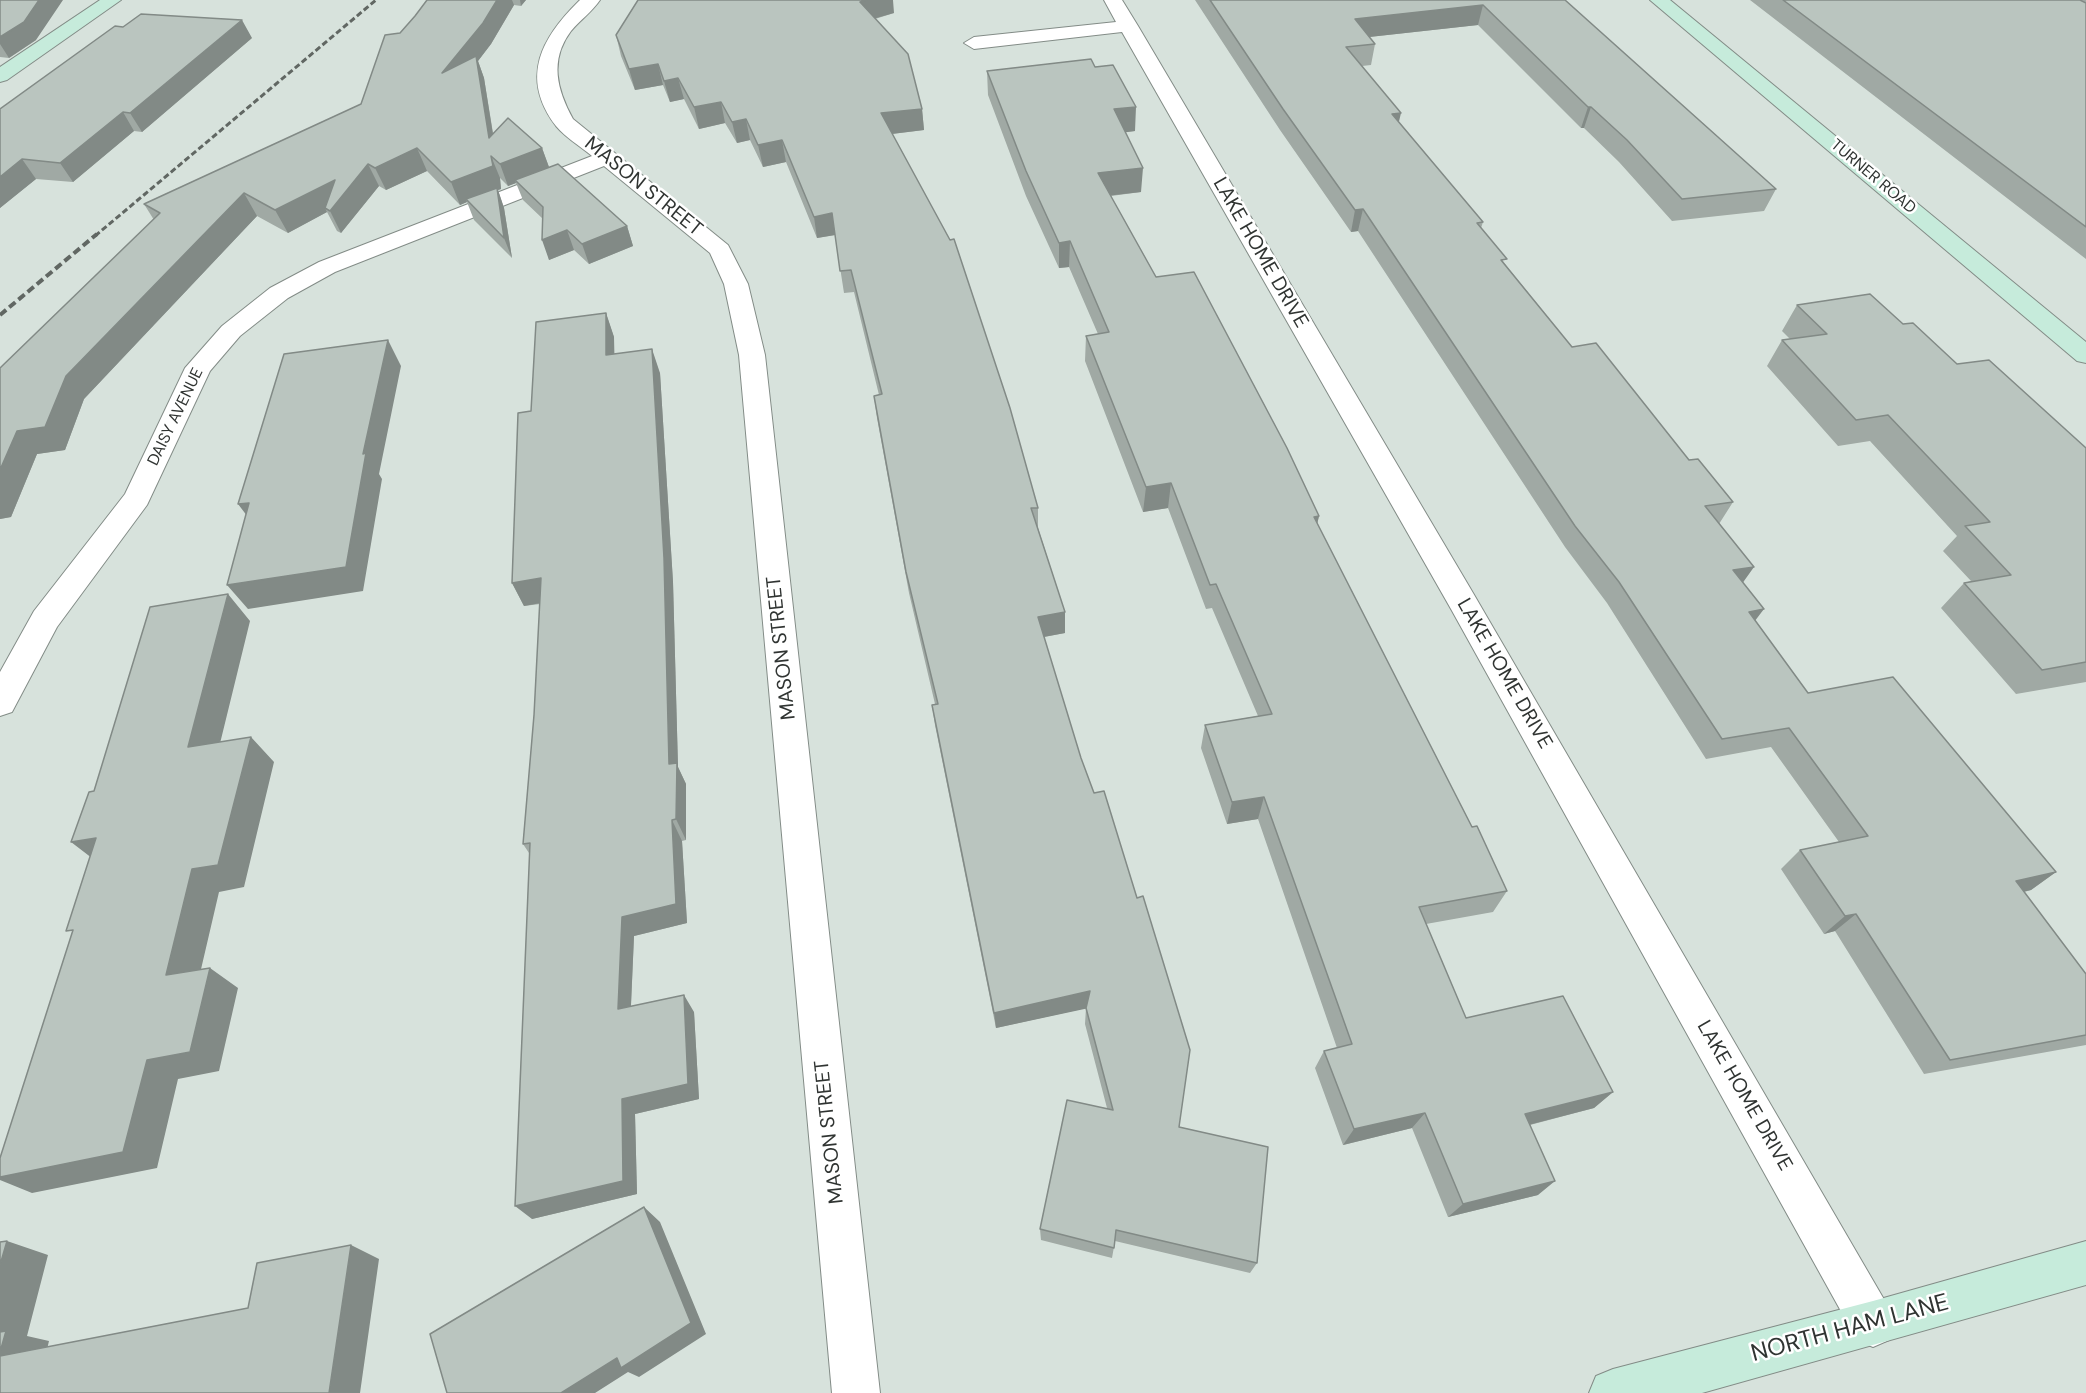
<!DOCTYPE html>
<style>
body{margin:0}
canvas{display:block;background:#d7e2dc}
</style>
<canvas width="2086" height="1393"></canvas>
<script>
const ctx = document.querySelector('canvas').getContext('2d');
ctx.lineJoin = 'round';
function stroke(path, color, width, dash) {
  ctx.strokeStyle = color;
  ctx.lineWidth = width;
  ctx.lineCap = dash ? 'butt' : 'round';
  ctx.setLineDash(dash || []);
  ctx.stroke(path);
}
function fill(path, color) {
  ctx.fillStyle = color;
  ctx.fill(path, 'evenodd');
}
function label(font, color, halo, rows, align = 'center') {
  ctx.font = font + ' "DM Sans",sans-serif';
  ctx.lineWidth = 5;
  ctx.setLineDash([]);
  ctx.textBaseline = 'middle';
  ctx.strokeStyle = halo;
  ctx.fillStyle = color;
  for (const [text, x, y, turn = 0] of rows) {
    ctx.save();
    ctx.translate(x, y);
    ctx.rotate((+turn || 0) * Math.PI / 180);
    ctx.textAlign = isNaN(turn) ? turn : align;
    if (halo) ctx.strokeText(text, 0, 0);
    ctx.fillText(text, 0, 0);
    ctx.restore();
  }
}
const street = new Path2D(`
 M 580,0 L 600,0 C 592,12 580,20 571,31 C 549,60 557,90 573,119 L 728,245 L 748,284 L 765,355 L 880,1393 L 832,1393 L 739,355 L 724,284 L 710,253 L 604,166 L 335,272 L 288,298 L 240,336 L 210,371 L 147,505 L 57,627 L 12,712 L 0,716 L 0,672 L 34,611 L 125,494 L 185,368 L 222,326 L 270,288 L 319,262 L 592,156 C 580,146 565,137 556,126 C 519,77 542,37 580,0 Z
 M 1104,0 L 1122,0 L 1138,26 L 1473,593 L 1889,1308 L 1896,1324 L 1889,1340 L 1873,1347 L 1857,1340 L 1451,609 L 1122,32 L 974,49 L 964,43 L 974,37 L 1116,22 Z`);
const secondary = new Path2D(`
 M 100,0 L 121,0 L 7,80 L 0,82 L 0,67 Z
 M 1650,0 L 1670,0 L 2086,342 L 2086,363 L 2077,361 Z
 M 2086,1241 L 2086,1285 L 1702,1393 L 1589,1393 L 1596,1376 L 1613,1369 L 1873,1301 Z`);
stroke(street, '#838c87', 2);
stroke(secondary, '#838c87', 2);
fill(street, '#fff');
fill(secondary, '#c6ebdb');
stroke(new Path2D(`
 M 95,236 L 376,0`), '#616763', 3, [6, 3]);
stroke(new Path2D(`
 M 0,315 L 97,234`), '#616763', 4, [8, 4]);
fill(new Path2D(`
 M 0,0 L 36,40 L 9,58 L 0,57 Z
 M 427,0 L 526,0 L 521,6 L 514,5 L 491,44 L 478,61 L 484,78 L 493,133 L 542,148 L 549,167 L 627,226 L 633,246 L 589,264 L 574,250 L 549,260 L 543,219 L 523,200 L 516,183 L 508,186 L 500,178 L 501,189 L 498,190 L 504,208 L 512,258 L 474,220 L 467,202 L 460,205 L 427,171 L 386,190 L 379,186 L 341,233 L 337,231 L 327,212 L 288,233 L 257,216 L 84,399 L 65,450 L 37,454 L 11,517 L 0,519 L 0,368 L 154,220 L 144,204 L 361,104 L 400,33 L 415,16 Z
 M 1195,0 L 1565,0 L 1776,189 L 1764,211 L 1672,221 L 1619,162 L 1584,128 L 1581,128 L 1478,25 L 1369,37 L 1375,44 L 1371,65 L 1362,66 L 1399,122 L 1483,222 L 1481,228 L 1505,264 L 1572,347 L 1733,502 L 1719,524 L 1743,583 L 1755,621 L 1808,693 L 2056,872 L 2031,890 L 2024,892 L 2086,974 L 2086,1045 L 1924,1074 L 1835,931 L 1824,934 L 1781,869 L 1800,850 L 1839,842 L 1771,747 L 1706,759 L 1607,603 L 1565,547 L 1358,231 L 1351,232 L 1280,130 Z
 M 1750,0 L 2086,0 L 2086,259 Z
 M 894,13 L 875,19 L 922,109 L 924,130 L 892,134 L 1038,508 L 1038,528 L 1065,612 L 1065,633 L 1044,637 L 1179,1127 L 1257,1263 L 1250,1273 L 1115,1241 L 1112,1258 L 1041,1240 L 1040,1229 L 1107,1108 L 1085,1024 L 1086,1008 L 996,1028 L 935,725 L 932,705 L 935,704 L 909,593 L 877,418 L 874,396 L 879,395 L 854,292 L 844,293 L 835,235 L 817,238 L 786,162 L 763,167 L 750,140 L 737,143 L 725,123 L 699,129 L 684,99 L 670,102 L 663,85 L 635,90 L 621,56 L 616,35 Z
 M 252,38 L 142,132 L 134,131 L 73,182 L 36,179 L 0,208 L 0,109 Z
 M 1095,67 L 1135,131 L 1125,132 L 1141,192 L 1111,196 L 1156,277 L 1319,516 L 1317,524 L 1472,827 L 1507,891 L 1493,912 L 1426,924 L 1466,1018 L 1613,1092 L 1594,1108 L 1530,1125 L 1538,1195 L 1448,1217 L 1412,1128 L 1343,1145 L 1315,1068 L 1324,1051 L 1337,1048 L 1258,819 L 1227,824 L 1201,748 L 1205,725 L 1258,716 L 1212,608 L 1206,609 L 1168,508 L 1143,512 L 1085,361 L 1086,336 L 1098,334 L 1069,267 L 1059,268 L 1026,196 L 988,95 L 987,71 Z
 M 1797,305 L 1903,324 L 1957,364 L 2086,448 L 2086,682 L 2016,694 L 1941,608 L 1964,583 L 1971,581 L 1943,551 L 1957,536 L 1870,441 L 1838,446 L 1767,366 L 1782,340 L 1790,339 L 1782,331 Z
 M 606,313 L 614,337 L 614,354 L 660,373 L 673,582 L 678,767 L 686,784 L 686,840 L 682,841 L 687,923 L 634,936 L 631,1006 L 694,1012 L 699,1099 L 635,1114 L 637,1194 L 532,1219 L 529,853 L 523,844 L 534,715 L 540,604 L 524,606 L 512,583 L 531,411 Z`), '#a0a9a4');
fill(new Path2D(`
 M 39,0 L 63,0 L 36,40 L 9,58 L 0,44 L 0,37 Z
 M 497,0 L 512,0 L 514,5 L 491,44 L 478,61 L 484,78 L 497,160 L 442,73 Z
 M 520,0 L 526,0 L 521,6 Z
 M 867,0 L 893,0 L 894,13 L 862,22 L 860,2 Z
 M 1483,5 L 1478,25 L 1351,39 L 1355,19 Z
 M 242,20 L 252,38 L 142,132 L 130,113 Z
 M 658,64 L 663,85 L 635,90 L 629,69 Z
 M 678,78 L 684,99 L 670,102 L 664,81 Z
 M 721,102 L 725,123 L 699,129 L 694,107 Z
 M 1136,107 L 1135,131 L 1113,134 L 1114,109 Z
 M 1588,107 L 1591,107 L 1584,128 L 1581,128 Z
 M 922,109 L 924,130 L 883,135 L 881,113 Z
 M 123,112 L 134,131 L 73,182 L 60,163 Z
 M 1401,113 L 1396,134 L 1392,114 Z
 M 746,119 L 750,140 L 737,143 L 732,122 Z
 M 782,140 L 786,162 L 763,167 L 758,145 Z
 M 417,148 L 427,171 L 386,190 L 375,168 Z
 M 542,148 L 550,170 L 515,180 L 516,183 L 508,186 L 500,164 Z
 M 491,156 L 500,178 L 501,189 L 498,190 L 504,208 L 512,258 L 504,238 L 466,199 L 467,202 L 460,205 L 451,182 Z
 M 22,159 L 36,179 L 0,208 L 0,177 Z
 M 368,164 L 379,186 L 341,233 L 330,211 L 325,208 L 327,212 L 288,233 L 275,210 Z
 M 1143,168 L 1141,192 L 1097,197 L 1098,173 Z
 M 244,193 L 257,216 L 84,399 L 65,450 L 37,454 L 11,517 L 0,519 L 0,470 L 17,431 L 66,376 Z
 M 1363,209 L 1358,231 L 1351,232 L 1355,210 Z
 M 832,213 L 835,235 L 817,238 L 814,217 Z
 M 627,226 L 633,246 L 589,264 L 582,244 Z
 M 567,230 L 574,250 L 549,260 L 542,240 Z
 M 1070,241 L 1069,267 L 1059,268 L 1059,243 Z
 M 606,313 L 614,337 L 615,380 L 606,355 Z
 M 388,340 L 401,366 L 379,474 L 382,479 L 363,591 L 248,609 L 227,585 L 363,454 Z
 M 652,349 L 660,373 L 673,582 L 678,767 L 686,784 L 686,840 L 676,819 L 669,764 Z
 M 1171,483 L 1168,508 L 1143,512 L 1146,487 Z
 M 249,503 L 257,529 L 238,504 Z
 M 1319,516 L 1313,541 L 1314,517 Z
 M 1754,567 L 1739,588 L 1733,570 Z
 M 541,578 L 552,601 L 524,606 L 512,583 Z
 M 228,594 L 250,621 L 213,772 L 188,747 Z
 M 1764,609 L 1748,630 L 1749,612 Z
 M 1065,612 L 1065,633 L 1038,638 L 1038,617 Z
 M 251,737 L 274,762 L 244,887 L 219,892 L 195,995 L 166,975 L 192,869 Z
 M 1264,797 L 1258,819 L 1227,824 L 1232,802 Z
 M 672,820 L 682,841 L 687,923 L 634,936 L 630,1026 L 618,1009 L 622,917 Z
 M 96,838 L 101,865 L 71,842 Z
 M 2056,872 L 2031,890 L 1991,899 L 2016,881 Z
 M 1856,914 L 1835,931 L 1824,934 L 1845,916 Z
 M 210,968 L 238,988 L 219,1071 L 178,1079 L 157,1168 L 32,1193 L 0,1180 L 0,1177 L 147,1060 Z
 M 1090,991 L 1089,1008 L 996,1028 L 994,1013 Z
 M 684,995 L 694,1012 L 699,1099 L 635,1114 L 637,1194 L 532,1219 L 515,1206 Z
 M 1613,1092 L 1594,1108 L 1509,1130 L 1525,1114 Z
 M 1425,1113 L 1412,1128 L 1343,1145 L 1354,1129 Z
 M 1555,1181 L 1538,1195 L 1448,1217 L 1463,1204 Z
 M 644,1207 L 660,1222 L 706,1334 L 639,1377 L 628,1372 L 595,1393 L 561,1393 Z
 M 7,1241 L 48,1255 L 27,1336 L 49,1341 L 43,1366 L 0,1357 L 0,1265 Z
 M 351,1245 L 379,1259 L 360,1393 L 329,1393 Z`), '#828a86');
const building = new Path2D(`
 M 0,0 L 39,0 L 24,22 L 0,37 Z
 M 427,0 L 497,0 L 483,23 L 442,73 L 476,56 L 489,138 L 508,118 L 542,148 L 500,164 L 491,156 L 493,166 L 451,182 L 417,148 L 375,168 L 368,164 L 330,211 L 325,208 L 335,180 L 275,210 L 244,193 L 66,376 L 45,427 L 17,431 L 0,470 L 0,368 L 160,213 L 144,204 L 361,104 L 385,35 L 400,33 L 415,16 Z
 M 638,0 L 867,0 L 860,2 L 908,54 L 922,109 L 881,113 L 950,240 L 954,239 L 1010,408 L 1038,508 L 1031,508 L 1065,612 L 1038,617 L 1081,758 L 1094,793 L 1104,791 L 1137,898 L 1143,896 L 1190,1050 L 1179,1127 L 1268,1147 L 1257,1263 L 1116,1230 L 1114,1248 L 1040,1229 L 1067,1100 L 1113,1110 L 1086,1008 L 1090,991 L 994,1013 L 932,705 L 938,704 L 906,572 L 874,396 L 882,394 L 851,270 L 840,271 L 832,213 L 814,217 L 782,140 L 758,145 L 746,119 L 732,122 L 721,102 L 694,107 L 678,78 L 664,81 L 658,64 L 629,69 L 616,35 Z
 M 1210,0 L 1565,0 L 1776,189 L 1682,199 L 1627,140 L 1591,107 L 1588,107 L 1483,5 L 1355,19 L 1375,44 L 1346,47 L 1401,113 L 1392,114 L 1483,222 L 1477,223 L 1507,259 L 1501,260 L 1572,347 L 1596,343 L 1689,460 L 1698,459 L 1733,502 L 1705,506 L 1754,567 L 1733,570 L 1764,609 L 1749,612 L 1808,693 L 1893,677 L 2056,872 L 2016,881 L 2086,974 L 2086,1035 L 1950,1060 L 1856,914 L 1845,916 L 1800,850 L 1868,836 L 1789,728 L 1722,739 L 1619,582 L 1575,526 L 1363,209 L 1355,210 L 1283,109 Z
 M 1783,0 L 2080,0 L 2086,3 L 2086,227 Z
 M 141,14 L 242,20 L 130,113 L 123,112 L 60,163 L 22,159 L 0,177 L 0,109 L 115,26 L 123,27 Z
 M 1091,59 L 1095,67 L 1113,65 L 1136,107 L 1114,109 L 1143,168 L 1098,173 L 1156,277 L 1194,272 L 1287,448 L 1319,516 L 1314,517 L 1472,827 L 1477,826 L 1507,891 L 1419,907 L 1466,1018 L 1563,996 L 1613,1092 L 1525,1114 L 1555,1181 L 1463,1204 L 1425,1113 L 1354,1129 L 1324,1051 L 1352,1044 L 1264,797 L 1232,802 L 1205,725 L 1272,714 L 1216,584 L 1210,585 L 1171,483 L 1146,487 L 1086,336 L 1109,332 L 1070,241 L 1059,243 L 1026,171 L 987,71 Z
 M 558,164 L 627,226 L 582,244 L 567,230 L 542,240 L 543,207 L 515,180 Z
 M 497,188 L 504,238 L 466,199 Z
 M 1870,294 L 1903,324 L 1913,323 L 1957,364 L 1989,360 L 2086,448 L 2086,662 L 2042,670 L 1964,583 L 2011,575 L 1965,526 L 1990,522 L 1888,415 L 1856,420 L 1782,340 L 1827,334 L 1797,305 Z
 M 606,313 L 606,355 L 652,349 L 664,558 L 669,764 L 677,763 L 676,819 L 672,820 L 676,904 L 622,917 L 618,1009 L 684,995 L 688,1084 L 622,1099 L 623,1181 L 515,1206 L 530,843 L 523,844 L 534,715 L 541,578 L 512,583 L 518,413 L 531,411 L 536,322 Z
 M 388,340 L 363,454 L 366,453 L 346,567 L 227,585 L 249,503 L 238,504 L 284,354 Z
 M 228,594 L 188,747 L 251,737 L 218,865 L 192,869 L 166,975 L 210,968 L 190,1052 L 147,1060 L 123,1152 L 0,1177 L 0,1158 L 73,930 L 66,931 L 96,838 L 71,842 L 89,792 L 94,791 L 150,607 Z
 M 644,1207 L 691,1323 L 621,1368 L 617,1358 L 561,1393 L 447,1393 L 430,1334 Z
 M 7,1241 L 0,1265 L 0,1242 Z
 M 351,1245 L 329,1393 L 0,1393 L 0,1356 L 248,1308 L 257,1263 Z
 M 6,1331 L 0,1352 L 0,1332 Z`);
fill(building, '#bac5bf');
stroke(building, '#828a86', 1.5);
label('16px', '#303432', '#fff', [
 ["TURNER ROAD",1873,177,40],
 ["DAISY AVENUE",176,417,-64]
]);
label('20px', '#303432', '#fff', [
 ["MASON STREET",643,187,39],
 ["LAKE HOME DRIVE",1260,253,60],
 ["MASON STREET",782,648,-96],
 ["LAKE HOME DRIVE",1504,674,60],
 ["LAKE HOME DRIVE",1744,1096,60],
 ["MASON STREET",830,1132,-96]
]);
label('24px', '#303432', '#fff', [
 ["NORTH HAM LANE",1850,1329,-15]
]);
</script>
